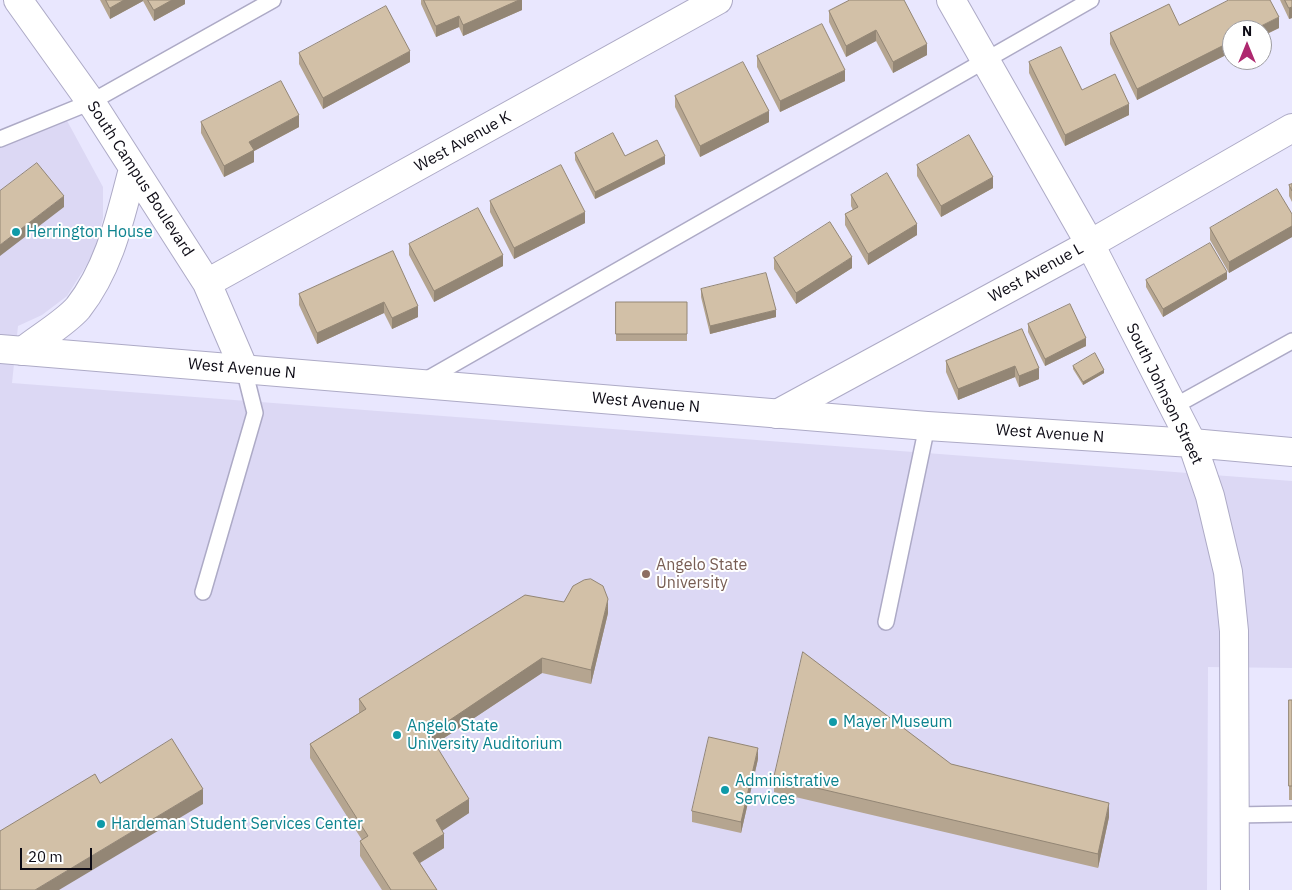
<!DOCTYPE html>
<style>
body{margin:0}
#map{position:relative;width:1292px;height:890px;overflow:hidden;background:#e9e7fe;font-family:"IBM Plex Sans",sans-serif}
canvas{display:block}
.north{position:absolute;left:1222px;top:20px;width:50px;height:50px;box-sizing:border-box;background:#fff;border:1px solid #9e9da1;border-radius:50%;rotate:0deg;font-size:14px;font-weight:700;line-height:20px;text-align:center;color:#0d0b15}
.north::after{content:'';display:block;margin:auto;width:18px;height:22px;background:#ae286f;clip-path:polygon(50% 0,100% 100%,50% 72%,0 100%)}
.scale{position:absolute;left:20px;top:848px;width:72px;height:22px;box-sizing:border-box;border:2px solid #0d0b15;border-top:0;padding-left:6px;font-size:15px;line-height:18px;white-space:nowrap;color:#0d0b15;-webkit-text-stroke:4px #fff;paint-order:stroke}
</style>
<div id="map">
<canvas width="1292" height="890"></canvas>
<div class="north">N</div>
<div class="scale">20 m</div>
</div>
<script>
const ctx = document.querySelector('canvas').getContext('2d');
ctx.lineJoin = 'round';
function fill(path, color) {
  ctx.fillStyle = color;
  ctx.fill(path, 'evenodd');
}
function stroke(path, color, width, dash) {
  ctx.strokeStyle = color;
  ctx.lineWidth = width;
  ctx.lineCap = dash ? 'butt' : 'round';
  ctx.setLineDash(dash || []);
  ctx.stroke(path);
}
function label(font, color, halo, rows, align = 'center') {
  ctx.font = font + ' "IBM Plex Sans",sans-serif';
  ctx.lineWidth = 4;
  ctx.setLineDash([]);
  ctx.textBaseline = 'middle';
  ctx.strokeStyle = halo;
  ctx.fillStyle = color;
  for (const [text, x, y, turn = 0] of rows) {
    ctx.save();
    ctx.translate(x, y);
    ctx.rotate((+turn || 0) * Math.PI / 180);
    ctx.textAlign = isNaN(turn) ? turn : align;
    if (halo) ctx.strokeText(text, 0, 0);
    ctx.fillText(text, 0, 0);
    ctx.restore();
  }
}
fill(new Path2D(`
 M 65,117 L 103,187 L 103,218 L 98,239 L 91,258 L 67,296 L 42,315 L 18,326 L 12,383 L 1292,481 L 1292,668 L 1208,667 L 1207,890 L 0,890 L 0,137 Z`), '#dcd8f4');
const service = new Path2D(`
 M 0,139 L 91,102 L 273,0
 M 424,381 L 1091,0
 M 1173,407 L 1292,341
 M 203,592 L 255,413 L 244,369
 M 886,622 L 927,426
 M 1235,815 L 1292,814`);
const minor = new Path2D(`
 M 18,0 L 91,102 L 207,283 L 244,369
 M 207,283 L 718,0
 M 23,351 C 39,338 65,323 78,308 C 110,267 120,218 133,169
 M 777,414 L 1090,244 L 1292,128`);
const tertiary = new Path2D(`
 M 951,0 L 1090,244 L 1192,443`);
const secondary = new Path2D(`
 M 0,349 L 927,426 L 1192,443 L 1292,452
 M 1192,443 L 1210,496 L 1228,572 L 1234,631 L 1235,890`);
stroke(service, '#adaac6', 18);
stroke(minor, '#adaac6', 30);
stroke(tertiary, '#adaac6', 30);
stroke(secondary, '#adaac6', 30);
stroke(service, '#fff', 15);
stroke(minor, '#fff', 28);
stroke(tertiary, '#fff', 28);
stroke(secondary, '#fff', 28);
fill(new Path2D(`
 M 100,0 L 185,0 L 185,4 L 154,21 L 143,1 L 110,19 Z
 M 421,0 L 522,0 L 522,10 L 463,36 L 459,27 L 436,37 L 421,4 Z
 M 850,0 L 927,55 L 893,73 L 876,41 L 846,57 L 829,22 L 829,11 Z
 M 1280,0 L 1292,0 L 1292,18 L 1289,19 Z
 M 1179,25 L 1279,28 L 1137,100 L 1110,44 L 1110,33 Z
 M 299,53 L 410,62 L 323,109 L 299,64 Z
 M 757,56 L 845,81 L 780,112 L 757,67 Z
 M 1029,62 L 1082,90 L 1129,115 L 1065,146 L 1029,73 Z
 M 675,96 L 769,122 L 700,157 L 675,107 Z
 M 201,122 L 299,127 L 254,151 L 254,162 L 224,177 L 201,133 Z
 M 575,153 L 625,156 L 665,164 L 595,199 L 575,160 Z
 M 917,165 L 993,188 L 941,217 L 917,176 Z
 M 1292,184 L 1292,202 L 1289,196 L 1289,185 Z
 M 851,195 L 917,235 L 868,265 L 845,225 L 845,214 L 853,210 L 851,206 Z
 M 490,201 L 585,223 L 514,259 L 490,212 Z
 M 1292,214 L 1292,237 L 1229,273 L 1210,240 L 1210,228 Z
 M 409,244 L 503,266 L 434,302 L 409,255 Z
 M 393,251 L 418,317 L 392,329 L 384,313 L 317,344 L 299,305 L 299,294 Z
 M 774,258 L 852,268 L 796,304 L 774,269 Z
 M 1227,279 L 1163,317 L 1146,287 L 1146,280 Z
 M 701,289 L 776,317 L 710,334 L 701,297 Z
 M 616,302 L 687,302 L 687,341 L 616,341 Z
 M 1028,324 L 1086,346 L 1045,366 L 1028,332 Z
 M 1022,329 L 1039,379 L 1019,387 L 1015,377 L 958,400 L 946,372 L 946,361 Z
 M 1073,366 L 1104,373 L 1083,385 L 1073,369 Z
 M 608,613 L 591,684 L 542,673 L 435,744 L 469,813 L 442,830 L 444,848 L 420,863 L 437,890 L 382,890 L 360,856 L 360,841 L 362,840 L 310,758 L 310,744 L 359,713 L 359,699 Z
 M 1289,700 L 1292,700 L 1292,800 L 1289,800 Z
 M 758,759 L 741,833 L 692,822 L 692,811 Z
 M 951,764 L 1109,817 L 1098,868 L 774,792 L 774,778 Z`), '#b5a590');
fill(new Path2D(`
 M 124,0 L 143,0 L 143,1 L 110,19 L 110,8 Z
 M 172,0 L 185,0 L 185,4 L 154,21 L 154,10 Z
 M 519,0 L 522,0 L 522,10 L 463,36 L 463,25 Z
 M 1292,7 L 1292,18 L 1289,19 L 1289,8 Z
 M 459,16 L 459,27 L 436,37 L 436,26 Z
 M 1279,17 L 1279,28 L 1262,36 L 1262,30 L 1253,30 Z
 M 876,30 L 876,41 L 846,57 L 846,46 Z
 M 1232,41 L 1232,52 L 1137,100 L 1137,89 Z
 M 927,44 L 927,55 L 893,73 L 893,62 Z
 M 410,51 L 410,62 L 323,109 L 323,98 Z
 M 845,70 L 845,81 L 780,112 L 780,101 Z
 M 1129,104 L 1129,115 L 1065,146 L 1065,135 Z
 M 769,111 L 769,122 L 700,157 L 700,146 Z
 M 299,115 L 299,127 L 254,151 L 254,162 L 224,177 L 224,166 L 249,142 Z
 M 665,156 L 665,164 L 595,199 L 595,192 Z
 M 993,177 L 993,188 L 941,217 L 941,206 Z
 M 64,196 L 64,207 L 0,256 L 0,245 Z
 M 585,212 L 585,223 L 514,259 L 514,248 Z
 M 917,224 L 917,235 L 868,265 L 868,254 Z
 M 1292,226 L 1292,237 L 1229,273 L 1229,262 Z
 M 503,255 L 503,266 L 434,302 L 434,291 Z
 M 852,257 L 852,268 L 796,304 L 796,293 Z
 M 1227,272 L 1227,279 L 1163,317 L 1163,309 Z
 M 384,302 L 384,313 L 317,344 L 317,333 Z
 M 418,306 L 418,317 L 392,329 L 392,318 Z
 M 776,310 L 776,317 L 710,334 L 710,326 Z
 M 1086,338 L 1086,346 L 1045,366 L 1045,359 Z
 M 1015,366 L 1015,377 L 958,400 L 958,389 Z
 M 1039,368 L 1039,379 L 1019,387 L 1019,376 Z
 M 1104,370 L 1104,373 L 1083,385 L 1083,382 Z
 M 608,599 L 608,613 L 591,684 L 591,670 Z
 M 542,658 L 542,673 L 429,748 L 429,734 Z
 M 758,748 L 758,759 L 741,833 L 741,822 Z
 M 203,789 L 203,804 L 59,890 L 35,890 Z
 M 469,799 L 469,813 L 436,835 L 436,820 Z
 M 1109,803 L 1109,817 L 1098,868 L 1098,854 Z
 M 444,834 L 444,848 L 413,867 L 413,853 Z`), '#938675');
const building = new Path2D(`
 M 106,0 L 124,0 L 110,8 Z
 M 148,0 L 172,0 L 154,10 Z
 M 424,0 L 519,0 L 463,25 L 459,16 L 436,26 Z
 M 850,0 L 904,0 L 927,44 L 893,62 L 876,30 L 846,46 L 829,11 Z
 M 1229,0 L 1270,0 L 1279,17 L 1253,30 L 1232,30 L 1232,41 L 1137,89 L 1110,33 L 1169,4 L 1179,25 Z
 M 1285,0 L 1292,0 L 1292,7 L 1289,8 Z
 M 386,6 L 410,51 L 323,98 L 299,53 Z
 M 822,24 L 845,70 L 780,101 L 757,56 Z
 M 1061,47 L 1082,90 L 1115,74 L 1129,104 L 1065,135 L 1029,62 Z
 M 743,62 L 769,111 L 700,146 L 675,96 Z
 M 281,81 L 299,115 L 249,142 L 254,150 L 224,166 L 201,122 Z
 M 613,133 L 625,156 L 657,140 L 665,156 L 595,192 L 575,153 Z
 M 969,135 L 993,177 L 941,206 L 917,165 Z
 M 37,163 L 64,196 L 0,245 L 0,191 Z
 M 561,165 L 585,212 L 514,248 L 490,201 Z
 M 887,173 L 917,224 L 868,254 L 845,214 L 858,207 L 851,195 Z
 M 1292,184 L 1292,191 L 1289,185 Z
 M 1277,189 L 1292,214 L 1292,226 L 1229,262 L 1210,228 Z
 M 478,208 L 503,255 L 434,291 L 409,244 Z
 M 830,222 L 852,257 L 796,293 L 774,258 Z
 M 1210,243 L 1227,272 L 1163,309 L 1146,280 Z
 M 393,251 L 418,306 L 392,318 L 384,302 L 317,333 L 299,294 Z
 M 766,273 L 776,310 L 710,326 L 701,289 Z
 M 616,302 L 687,302 L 687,334 L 616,334 Z
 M 1070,304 L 1086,338 L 1045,359 L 1028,324 Z
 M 1022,329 L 1039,368 L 1019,376 L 1015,366 L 958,389 L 946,361 Z
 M 1095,353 L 1104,370 L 1083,382 L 1073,366 Z
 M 591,579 L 603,586 L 608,599 L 591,670 L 542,658 L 429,734 L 469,799 L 436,820 L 444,834 L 413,853 L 437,890 L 391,890 L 360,841 L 368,836 L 310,744 L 366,709 L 359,699 L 525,595 L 564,602 L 573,586 L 584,580 Z
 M 803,652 L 951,764 L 1109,803 L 1098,854 L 774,778 Z
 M 1289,700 L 1292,700 L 1292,786 L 1289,786 Z
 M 709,737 L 758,748 L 741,822 L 692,811 Z
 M 172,739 L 203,789 L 35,890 L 0,890 L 0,831 L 95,774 L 100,783 Z`);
fill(building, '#d2c0a7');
stroke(building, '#938675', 1);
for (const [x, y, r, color] of [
 [16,232,5,"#0f9aa8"],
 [646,574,5,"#8d6e63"],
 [833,722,5,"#0f9aa8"],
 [397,735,5,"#0f9aa8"],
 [725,790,5,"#0f9aa8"],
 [101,824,5,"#0f9aa8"]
]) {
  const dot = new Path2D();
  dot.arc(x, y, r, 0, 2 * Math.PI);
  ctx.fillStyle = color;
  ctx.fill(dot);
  stroke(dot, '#fff', 2);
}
label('16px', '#0d0b15', '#fff', [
 ["West Avenue K",463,142,-29],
 ["South Campus Boulevard",140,179,57],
 ["West Avenue L",1036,273,-29],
 ["West Avenue N",242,369,5],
 ["South Johnson Street",1164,394,64],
 ["West Avenue N",646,403,5],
 ["West Avenue N",1050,434,4]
]);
label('16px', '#0d838f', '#fff', [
 ["Herrington House",26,232],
 ["Mayer Museum",843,722],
 ["Angelo State",407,726],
 ["University Auditorium",407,744],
 ["Administrative",735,781],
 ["Services",735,799],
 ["Hardeman Student Services Center",111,824]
], 'left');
label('16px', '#785e54', '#fff', [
 ["Angelo State",656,565],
 ["University",656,583]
], 'left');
</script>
